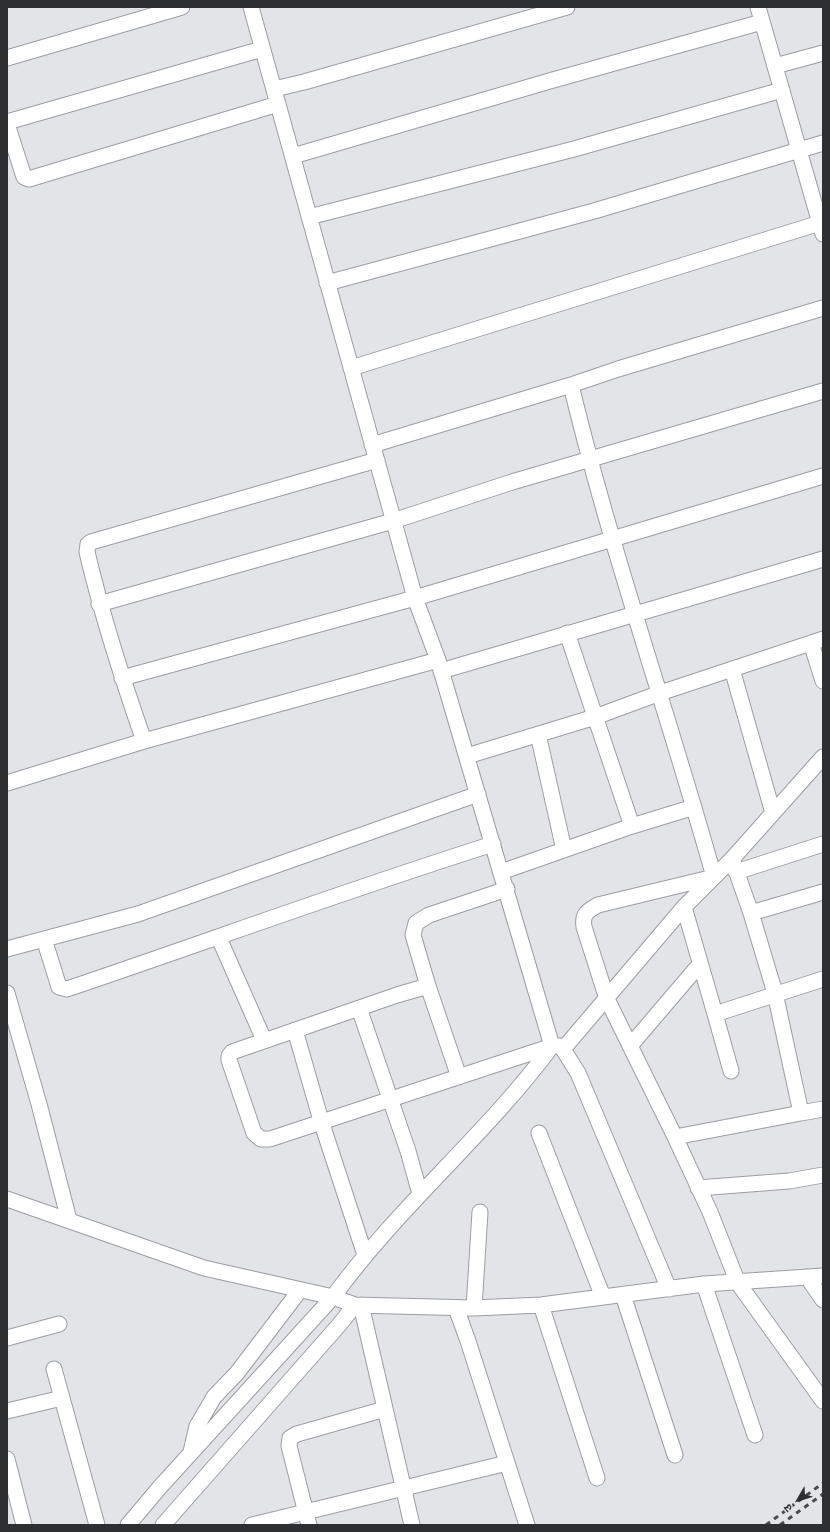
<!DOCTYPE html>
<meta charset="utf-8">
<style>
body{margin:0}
#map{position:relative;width:830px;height:1532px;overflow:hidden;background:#e2e4e8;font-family:Overpass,"Noto Sans Devanagari",sans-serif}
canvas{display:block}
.frame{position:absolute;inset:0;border:8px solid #2e2f31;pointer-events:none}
.north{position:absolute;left:778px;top:1480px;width:40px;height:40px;-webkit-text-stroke:3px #e2e4e8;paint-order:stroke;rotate:231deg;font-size:11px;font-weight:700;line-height:16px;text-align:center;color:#2e2f31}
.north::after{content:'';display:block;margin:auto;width:14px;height:18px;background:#2e2f31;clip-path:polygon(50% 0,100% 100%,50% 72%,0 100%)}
</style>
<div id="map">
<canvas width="830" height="1532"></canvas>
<div class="frame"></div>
<div class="north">उ</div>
</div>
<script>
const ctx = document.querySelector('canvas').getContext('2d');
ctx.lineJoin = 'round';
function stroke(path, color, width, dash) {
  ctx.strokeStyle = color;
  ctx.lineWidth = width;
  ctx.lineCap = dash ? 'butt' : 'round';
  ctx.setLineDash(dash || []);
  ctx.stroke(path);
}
const minor = new Path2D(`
 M 251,7 L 415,598 L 438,660 L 552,1046
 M 758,7 L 823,234
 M 7,58 L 182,7
 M 775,66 L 823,53
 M 274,89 L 304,82 L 567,7
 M 7,122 L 262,49
 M 7,124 L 24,177 L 29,179 L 278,104
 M 293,156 L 553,80 L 762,22
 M 309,217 L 574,149 L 782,90
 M 327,283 L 594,211 L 823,143
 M 351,368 L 820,223
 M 571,385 C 611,551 668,713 714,877 L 598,905 C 587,911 582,914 584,927 L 607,999 L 675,1137 L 710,1212 L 738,1283 L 823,1401
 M 372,445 L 571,385 L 618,369 L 823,308
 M 377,460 L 91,542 L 88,544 L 87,552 C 102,616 122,678 144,741 L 438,660
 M 99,604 L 393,521 L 512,482 L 823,391
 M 567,633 L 632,826
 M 811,643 L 823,681
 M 732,669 L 773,813
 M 441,671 L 823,559
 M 122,678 L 415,598 L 823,476
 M 538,734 L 564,850
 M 467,756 L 595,717 L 660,693 L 823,639
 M 7,783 L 144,741
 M 501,872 L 632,826 L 694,807
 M 736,872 L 823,844
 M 507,889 L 429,915 L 416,923 L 413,935 L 428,986 L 397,995 L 232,1052 L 229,1056 L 229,1060 L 254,1133 L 261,1139 L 270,1139 L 552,1046 L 561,1046 L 578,1073 L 669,1289
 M 684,907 L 715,1014 L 823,979
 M 751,913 L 823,892
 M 219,938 L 264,1040
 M 44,939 L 59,987 L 67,989 C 209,941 350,889 493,844
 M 7,949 L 138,914 L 478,794
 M 428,986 L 459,1077
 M 7,993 L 39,1104 L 69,1220
 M 359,1008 L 408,1151 L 420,1194
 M 715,1014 L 731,1071
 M 295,1030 L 322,1124 L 365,1255
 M 630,1046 L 700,964
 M 564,1048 L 684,907 L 732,859 L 823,757
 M 801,1113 L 823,1109
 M 539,1133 L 603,1297
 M 675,1137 L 801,1113 L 775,993 L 751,913 L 732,859
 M 698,1188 L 789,1181 L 823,1175
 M 7,1199 L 204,1268 L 333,1297 L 355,1305 L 474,1308 L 541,1305 L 704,1284 L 823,1276
 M 807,1277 L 823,1300
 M 704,1284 L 755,1435
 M 623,1295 L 675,1455
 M 361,1305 L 412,1525
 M 541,1305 L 597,1478
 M 456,1308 L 468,1341 L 527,1525
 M 474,1308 L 480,1212
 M 7,1338 L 59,1324
 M 54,1369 L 97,1525
 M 7,1411 L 62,1398
 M 191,1452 L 197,1426 L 214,1397 L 237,1373 L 300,1290
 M 7,1459 L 24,1525
 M 128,1525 L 160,1487 L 333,1297 C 398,1207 486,1135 552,1046
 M 163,1525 L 339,1325 L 355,1305
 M 252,1525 L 507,1463
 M 309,1525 L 289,1446 L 290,1438 L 297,1434 L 385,1409`);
stroke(minor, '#9b9ea2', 17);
stroke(minor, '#fff', 15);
stroke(new Path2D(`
 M 766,1525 L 823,1483
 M 780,1525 L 823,1494`), '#494a4c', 3, [5, 5]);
</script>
